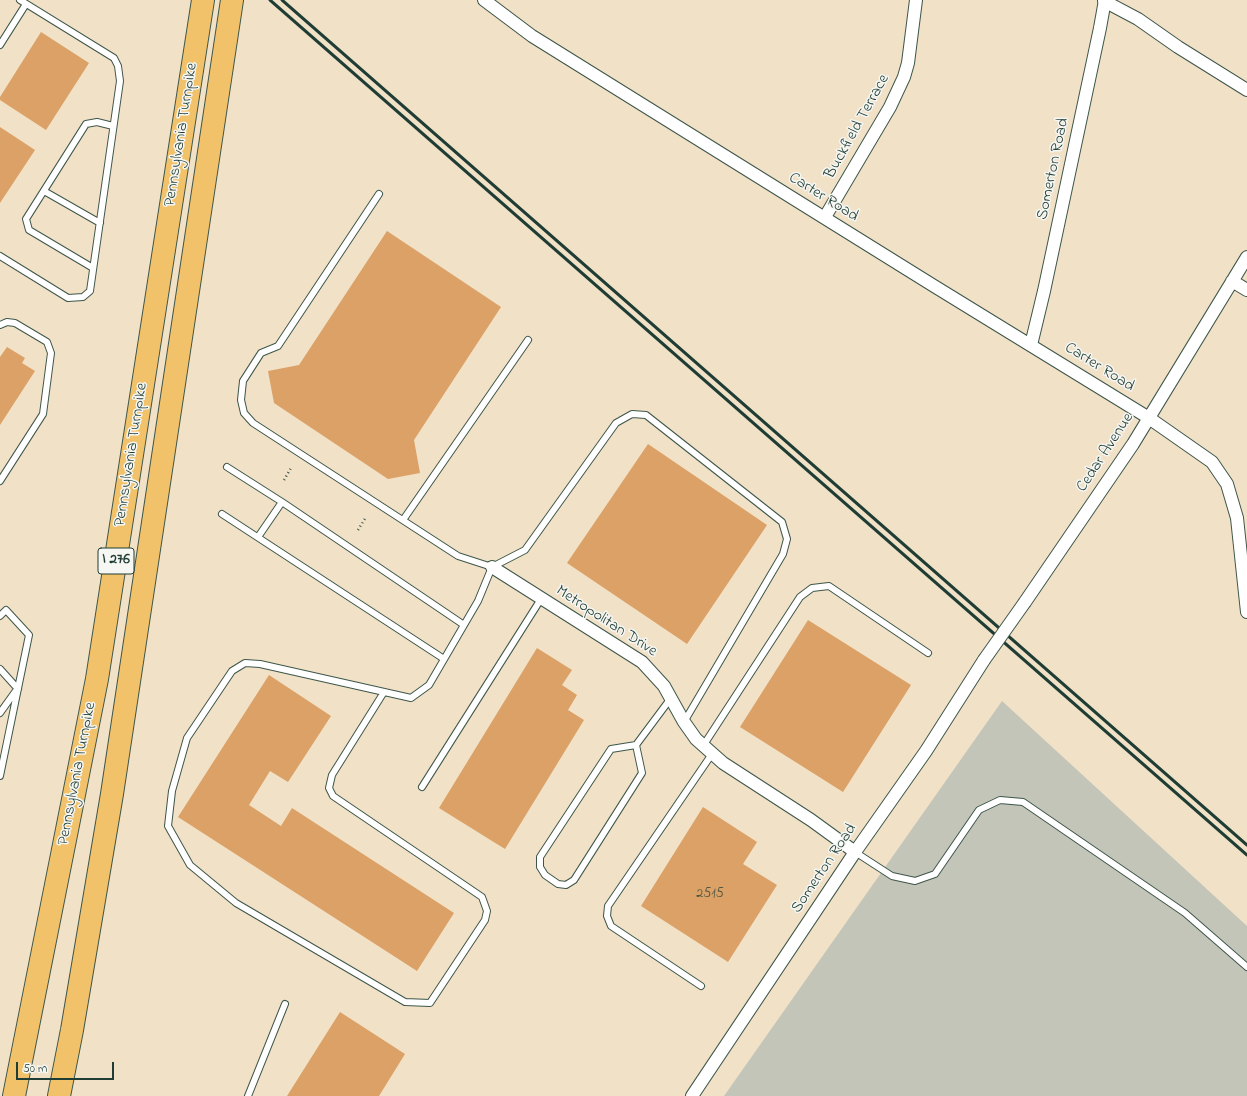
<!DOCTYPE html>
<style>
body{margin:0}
#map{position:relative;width:1247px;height:1096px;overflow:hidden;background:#f1e1c7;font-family:"Indie Flower",sans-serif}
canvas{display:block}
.scale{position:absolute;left:16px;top:1062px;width:98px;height:18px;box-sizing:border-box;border:2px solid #1f3d34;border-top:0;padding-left:5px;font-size:12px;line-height:14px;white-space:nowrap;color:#1f3d34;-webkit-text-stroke:3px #f6f6f2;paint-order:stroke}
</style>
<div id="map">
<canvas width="1247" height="1096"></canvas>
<div class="scale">50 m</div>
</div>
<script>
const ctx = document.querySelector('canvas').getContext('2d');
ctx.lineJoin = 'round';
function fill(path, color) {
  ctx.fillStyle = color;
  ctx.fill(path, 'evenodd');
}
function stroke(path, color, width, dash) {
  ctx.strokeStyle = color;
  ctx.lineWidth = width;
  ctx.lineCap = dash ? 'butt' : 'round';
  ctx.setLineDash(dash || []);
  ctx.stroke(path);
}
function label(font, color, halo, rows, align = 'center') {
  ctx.font = font + ' "Indie Flower",sans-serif';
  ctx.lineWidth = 3;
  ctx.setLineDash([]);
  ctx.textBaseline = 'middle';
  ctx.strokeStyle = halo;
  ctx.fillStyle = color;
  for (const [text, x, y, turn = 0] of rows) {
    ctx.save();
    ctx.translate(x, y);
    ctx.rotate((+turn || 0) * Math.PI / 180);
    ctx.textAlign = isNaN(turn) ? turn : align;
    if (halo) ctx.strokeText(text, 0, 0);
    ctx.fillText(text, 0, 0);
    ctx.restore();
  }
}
fill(new Path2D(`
 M 1002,701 L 1247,926 L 1247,1096 L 724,1096 Z`), '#c4c5b9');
fill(new Path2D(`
 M 41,32 L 89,63 L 46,130 L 0,100 L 0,97 Z
 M 0,127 L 35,150 L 0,203 Z
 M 387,231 L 501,307 L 414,440 L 420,473 L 388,479 L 274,403 L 268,371 L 299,365 Z
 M 7,347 L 25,358 L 22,363 L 35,371 L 0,425 L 0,357 Z
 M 648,444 L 767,525 L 687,644 L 567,563 Z
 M 808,620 L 911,685 L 843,792 L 740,727 Z
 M 537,648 L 572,670 L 562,685 L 577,695 L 568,710 L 584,720 L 505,849 L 439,808 Z
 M 269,675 L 331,716 L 288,782 L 270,771 L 249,805 L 281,826 L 292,808 L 454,913 L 417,971 L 178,817 Z
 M 703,807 L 757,842 L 743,864 L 777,885 L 728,962 L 641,906 Z
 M 340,1012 L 405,1054 L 379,1096 L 287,1096 Z`), '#dba166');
const service = new Path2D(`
 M 0,45 L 26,4
 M 44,191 L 100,223
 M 379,194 L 278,346 L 261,353 L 243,381 L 241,400 L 244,413 L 253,423 L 458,556 L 492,567
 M 0,256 L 68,298 L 83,297 L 90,291 L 120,81 L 118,66 L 114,58 L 20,0
 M 93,268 L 29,230 L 26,219 L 86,124 L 97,122 L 113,126
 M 0,325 L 7,322 L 15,323 L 47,342 L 51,353 L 43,414 L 0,481
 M 227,467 L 282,502
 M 222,514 L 444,659
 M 403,520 L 528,340
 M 258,537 L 282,502 L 464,625
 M 0,616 L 6,610 L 29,635 L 0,776
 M 0,669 L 18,689
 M 384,692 L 332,775 L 329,788 L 333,796 L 482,897 L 487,911 L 485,920 L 430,1003 L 405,1002 L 236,903 L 190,865 L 168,826 L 172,791 L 187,738 L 232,671 L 245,663 L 260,664 L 411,698 L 429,685 L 478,601 L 492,567 L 525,550 L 616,423 L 632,414 L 646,415 L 782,522 L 787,539 L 783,554 L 684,722
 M 0,713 L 15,692
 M 636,745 L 642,773 L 574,880 L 566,885 L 558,884 L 545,875 L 540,867 L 540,857 L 611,749 L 636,745 L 671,698
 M 703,746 L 800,597 L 812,588 L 829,586 L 928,653
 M 422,787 L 541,599
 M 855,852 L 892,876 L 915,881 L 935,874 L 979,810 L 1000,800 L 1023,802 L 1185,913 L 1247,967
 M 701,986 L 611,926 L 607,916 L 608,906 L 712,754
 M 248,1096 L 285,1004`);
const minor = new Path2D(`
 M 484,0 L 532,36 L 934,286 L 1149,418 L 1212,462 L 1227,484 L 1237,518 L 1247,612
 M 1104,1 L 1138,19 L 1178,47 L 1247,90
 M 825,217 L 890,107 L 904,77 L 908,63 L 916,0
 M 1232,281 L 1247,290
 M 1031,345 L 1044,291 L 1100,28 L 1105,0
 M 492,567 L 642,662 L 664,686 L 684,722 L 696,739 L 723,763 L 811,820 L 855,852
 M 1025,602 L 1133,444 L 1247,257
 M 692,1096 L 855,852 L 926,751 L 984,660`);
const motorway = new Path2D(`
 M 14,1096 L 97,679 L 203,0
 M 59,1096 L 72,1030 L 112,794 L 232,0`);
stroke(service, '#3e564a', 8);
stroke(minor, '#3e564a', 14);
stroke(motorway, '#3e564a', 24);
stroke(new Path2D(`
 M 284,480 L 291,468
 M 358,530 L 366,517`), '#3e564a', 2.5, [1, 3]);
stroke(service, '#fff', 6);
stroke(minor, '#fff', 12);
stroke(motorway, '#f2c26a', 22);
stroke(new Path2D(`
 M 270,0 L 1247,855
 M 282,0 L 1247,845`), '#1f3d34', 3);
const minorBridge = new Path2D(`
 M 984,660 L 1025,602`);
stroke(minorBridge, '#3e564a', 14, []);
stroke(minorBridge, '#fff', 12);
label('14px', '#4e5640', null, [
 ["2515",710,895]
]);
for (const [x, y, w] of [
 [116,561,36]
]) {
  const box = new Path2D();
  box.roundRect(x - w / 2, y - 13, w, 26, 3);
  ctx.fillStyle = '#f6f6f2';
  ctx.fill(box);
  stroke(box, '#1f3d34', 1);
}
label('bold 15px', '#1f3d34', null, [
 ["I 276",116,561]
]);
label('16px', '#1f3d34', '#f6f6f2', [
 ["Buckfield Terrace",858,127,-61],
 ["Pennsylvania Turnpike",182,135,-81],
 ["Somerton Road",1054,169,-78],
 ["Carter Road",823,198,32],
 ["Carter Road",1099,368,32],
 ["Cedar Avenue",1106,453,-57],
 ["Pennsylvania Turnpike",132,455,-81],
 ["Metropolitan Drive",606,622,33],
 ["Pennsylvania Turnpike",78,774,-79],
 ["Somerton Road",825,869,-56]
]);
</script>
